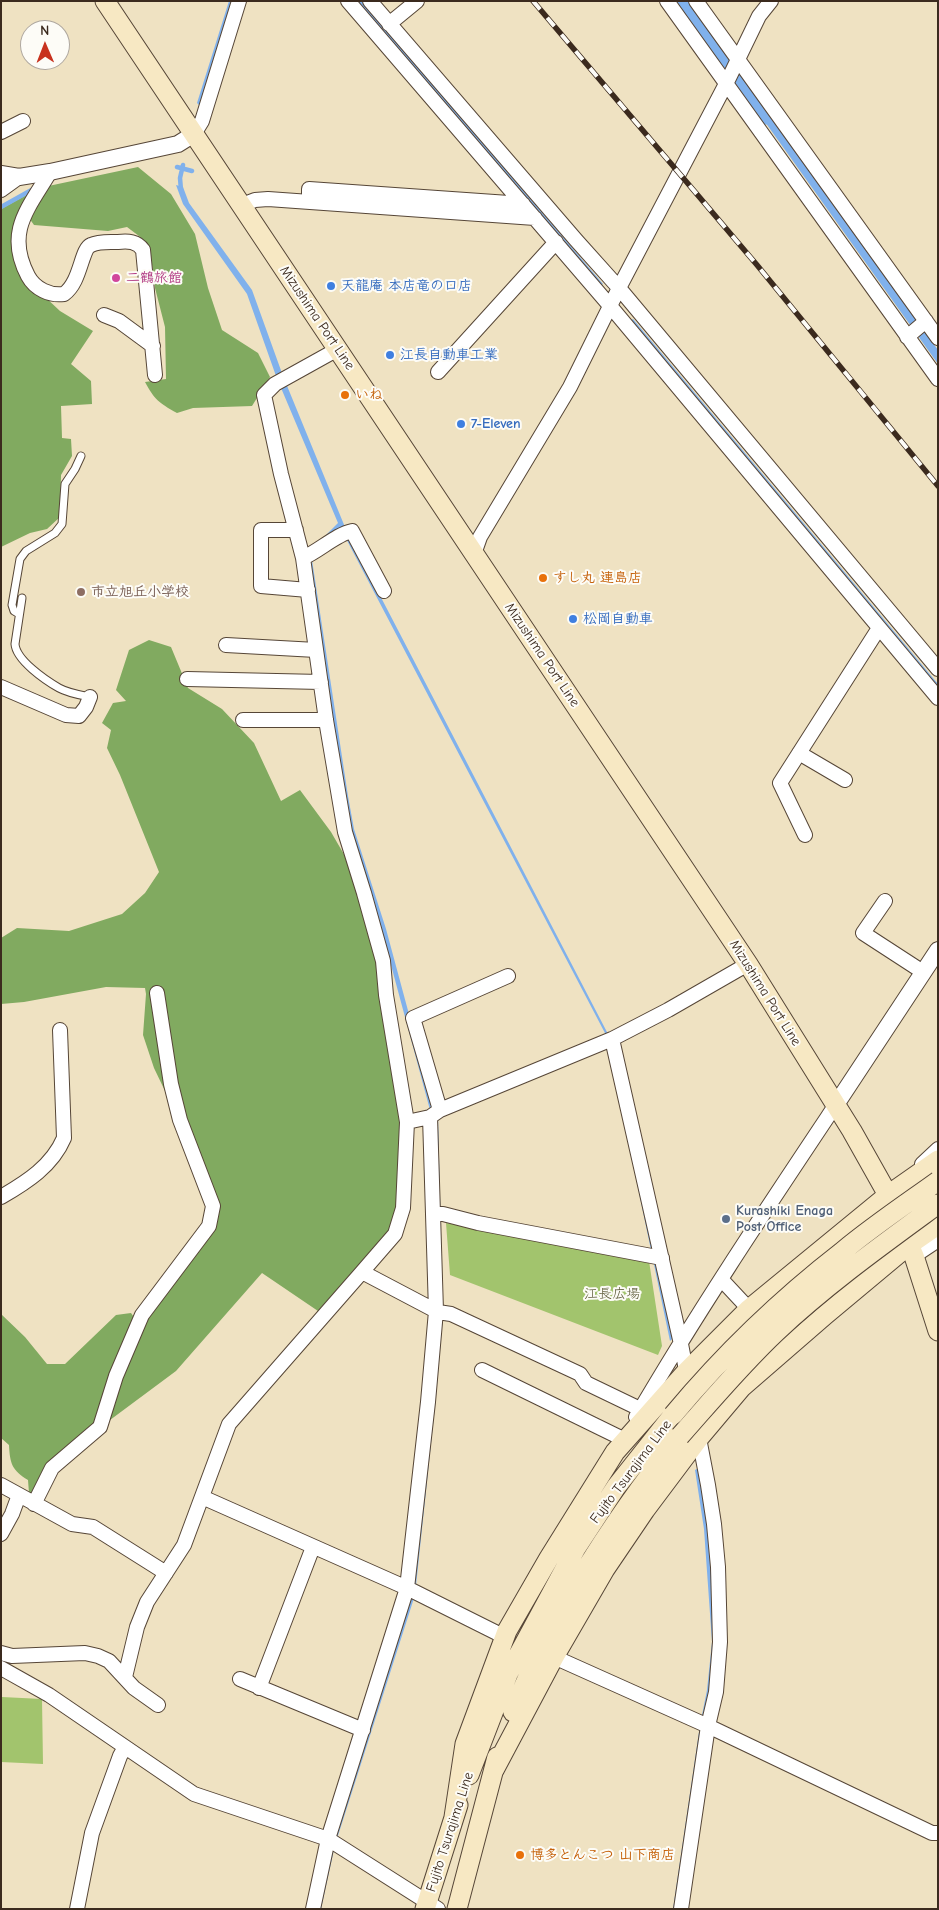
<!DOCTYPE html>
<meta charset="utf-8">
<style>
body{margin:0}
#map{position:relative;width:939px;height:1910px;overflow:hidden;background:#efe2c2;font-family:"Comic Neue",sans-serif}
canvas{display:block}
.frame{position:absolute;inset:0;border:2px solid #3b2a1e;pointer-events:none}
.north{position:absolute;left:20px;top:20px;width:50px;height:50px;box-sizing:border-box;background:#fdfcf7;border:1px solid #afa8a0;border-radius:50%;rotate:359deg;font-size:14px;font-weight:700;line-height:20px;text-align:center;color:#3b2a1e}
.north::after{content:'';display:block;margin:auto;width:18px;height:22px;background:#c8321e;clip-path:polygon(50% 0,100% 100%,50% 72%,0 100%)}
</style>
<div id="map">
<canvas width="939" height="1910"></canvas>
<div class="frame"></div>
<div class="north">N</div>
</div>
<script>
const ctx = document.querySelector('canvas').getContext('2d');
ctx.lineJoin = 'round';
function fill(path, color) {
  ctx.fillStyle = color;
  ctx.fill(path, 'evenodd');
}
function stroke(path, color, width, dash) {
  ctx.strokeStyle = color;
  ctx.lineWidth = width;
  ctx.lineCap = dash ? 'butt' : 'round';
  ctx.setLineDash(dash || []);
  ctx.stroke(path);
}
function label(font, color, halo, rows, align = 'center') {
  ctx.font = font + ' "Comic Neue","Klee One",sans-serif';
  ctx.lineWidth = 4;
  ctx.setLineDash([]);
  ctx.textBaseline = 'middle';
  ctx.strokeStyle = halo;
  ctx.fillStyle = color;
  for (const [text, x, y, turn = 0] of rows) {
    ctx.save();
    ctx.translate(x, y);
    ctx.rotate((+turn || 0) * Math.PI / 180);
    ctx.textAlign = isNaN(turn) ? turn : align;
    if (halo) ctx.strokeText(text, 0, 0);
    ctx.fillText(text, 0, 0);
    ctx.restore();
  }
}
fill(new Path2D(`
 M 446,1223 L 649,1261 L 662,1346 L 658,1355 L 450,1275 Z
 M 2,1697 L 42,1699 L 43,1764 L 1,1762 Z`), '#a2c46d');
fill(new Path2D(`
 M 138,167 L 171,194 L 195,234 L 208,288 L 222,330 L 258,353 L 270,377 L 252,406 L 193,408 L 177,413 C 159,403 154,399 145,382 L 166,379 L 165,327 L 155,288 L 150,249 L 139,236 L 127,227 L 108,231 L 34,225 L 24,211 L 16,222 L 28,281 L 60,311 L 93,331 L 71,364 L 91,381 L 92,404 L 61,406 L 62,438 L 71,439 L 72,456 L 61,475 L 60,517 L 47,529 L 30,533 L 1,547 L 1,209 L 39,188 Z
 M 149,640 L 171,647 L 188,688 L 222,709 L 254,743 L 281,801 L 300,790 L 331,832 L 349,863 L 376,963 L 403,1128 L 399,1207 L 391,1229 L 318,1311 L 262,1273 L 176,1371 L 106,1423 L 120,1377 L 147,1314 L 214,1227 L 183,1119 L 165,1091 L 154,1068 L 143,1035 L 146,994 L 145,988 L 106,987 L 24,1002 L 1,1004 L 1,938 L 17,928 L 69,931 L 122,914 L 145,893 L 159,872 L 120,775 L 107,748 L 111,730 L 102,723 L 113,703 L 126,701 L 116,690 L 129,650 Z
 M 131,1313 L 136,1320 L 97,1425 L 34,1497 L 29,1493 L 28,1480 C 12,1470 10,1464 9,1445 L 1,1438 L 1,1314 L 25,1337 L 47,1364 L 65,1364 L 116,1315 Z`), '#81aa60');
fill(new Path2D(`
 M 229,1 L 234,1 L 201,107 L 197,103 Z
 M 356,1 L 361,1 L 603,284 L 600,286 Z
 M 676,1 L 687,1 L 730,61 L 724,67 Z
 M 744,79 L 938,350 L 938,364 L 740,87 Z
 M 176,185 L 183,187 L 189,203 L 252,290 L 283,376 L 347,532 L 608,1034 L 675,1336 L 670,1341 L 606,1035 L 341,529 L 312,560 L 348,796 L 354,829 L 386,929 L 434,1107 L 438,1116 L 443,1315 L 436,1396 L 415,1595 L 335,1845 L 321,1909 L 316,1909 L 331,1843 L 410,1594 L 432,1395 L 430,1110 L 370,887 L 349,830 L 307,561 L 312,549 L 338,523 L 276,376 L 247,294 L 183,204 Z
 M 633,319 L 938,684 L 938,690 L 630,321 Z
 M 702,1466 L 718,1642 L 678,1909 L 673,1909 L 700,1725 L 707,1690 L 712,1642 L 704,1529 L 695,1470 Z`), '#80b1ec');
stroke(new Path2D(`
 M 177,167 L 192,171
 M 181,190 L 180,178 L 183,165
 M 1,207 L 35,188`), '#80b1ec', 4.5);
stroke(new Path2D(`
 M 361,1 L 391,37
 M 679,1 L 764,112`), '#80b1ec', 26);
const service = new Path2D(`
 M 22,598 L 15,644 C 16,660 45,680 59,688 C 68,693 80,695 90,697
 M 19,614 L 14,611 L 12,605 L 20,559 L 26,551 L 55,533 L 62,524 L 65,484 L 75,469 L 81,456`);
const minor = new Path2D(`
 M 348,1 L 611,307 L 938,698
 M 370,1 L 576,240 L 619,288 L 938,669
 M 667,1 L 938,379
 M 696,1 L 938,338
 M 389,24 L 417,1
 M 1,132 L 23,121
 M 194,134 L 202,121 L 239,1
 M 50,172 C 28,209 5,232 28,276 C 35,289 50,296 64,294 C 81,282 81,249 91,245 C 99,241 110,242 118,242 C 128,241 137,241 143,250 L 155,375
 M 1,190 L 19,177
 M 309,202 L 309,189 L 523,204
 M 242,205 L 255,200 L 268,199 L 535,218
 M 104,315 L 119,321 L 153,346
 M 907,337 L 926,321
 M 338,349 L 275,384 L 264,395 L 281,474 L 303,558 L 326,720 L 345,832 L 364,893 L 383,961 L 386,995 L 407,1122 L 403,1208 L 395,1234 L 362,1272
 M 438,372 L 556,242
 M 296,530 L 261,530 L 261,586 L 308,590
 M 474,554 L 480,537 L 570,387 L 619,288 L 728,80 L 759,16 L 771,1
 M 303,558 C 319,551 337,534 352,531 L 384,591
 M 226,645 L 316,650
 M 187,679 L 321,682
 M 1,687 L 66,715 L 79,716 L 86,707 L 90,697
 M 243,720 L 326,720
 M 799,753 L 845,780
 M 805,835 L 780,783 L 879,628
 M 885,901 L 863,933 L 923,972
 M 612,1039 L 681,1344 L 708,1485 L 714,1524 L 718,1567 L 720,1642 L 716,1692 L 708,1726 L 681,1909
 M 440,1110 L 413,1018 L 508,976
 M 407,1122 L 430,1117 L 440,1110 L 612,1039 L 668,1010 L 748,964
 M 922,1164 L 938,1149
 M 1,1197 C 27,1182 52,1166 64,1138 L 60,1030
 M 433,1214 L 443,1214 L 478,1223 L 662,1258
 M 914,1256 L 938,1240
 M 721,1279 L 749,1309
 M 482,1370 L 623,1439
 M 636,1417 C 698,1311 767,1208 835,1106
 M 1,1485 L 72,1524 L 93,1527 L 166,1573
 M 202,1497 L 407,1588 L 505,1637
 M 34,1504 L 52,1468 L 100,1427 L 116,1376 L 142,1315 L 209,1226 L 213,1206 L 180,1120 L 171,1084 L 157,993
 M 1,1534 L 12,1514 L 19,1495
 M 1,1653 L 12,1656 L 85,1653 L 98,1656 L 109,1661 L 134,1688 L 158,1705
 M 554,1657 L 708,1726 L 932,1833 L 938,1833
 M 1,1668 L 49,1695 L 194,1794 L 328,1839 L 438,1909
 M 125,1677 L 137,1627 L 147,1602 L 184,1545 L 229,1424 L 362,1272 L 438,1312 L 451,1314 L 580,1374 L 586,1383 L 640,1409
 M 240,1679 L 363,1730
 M 259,1688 L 313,1547
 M 77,1909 L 92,1833 L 120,1756 L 125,1747
 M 313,1909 L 328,1839 L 407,1588 L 428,1402 L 436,1311 L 430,1117`);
const tertiary = new Path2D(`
 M 1,174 L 19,177 L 50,172 L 178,144 L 194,134
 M 835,1106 L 938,950`);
const secondary = new Path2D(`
 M 105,1 L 748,964 L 852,1131 L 888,1195 L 914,1256 L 938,1331
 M 513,1712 C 552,1614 614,1519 680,1436
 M 494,1770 L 554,1657 L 605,1569 L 645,1510 L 699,1438 L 742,1387 L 825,1315 L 909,1245 L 938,1225
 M 469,1775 L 508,1674 L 576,1548 L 616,1487 L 673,1415
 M 454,1817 L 465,1744 L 507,1631 L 549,1558 L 615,1452 L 686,1372 L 749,1309 L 888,1195 L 938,1160
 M 425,1909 L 458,1805
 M 457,1909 L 497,1757`);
stroke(service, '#564637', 9);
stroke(minor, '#564637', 16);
stroke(tertiary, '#564637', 18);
stroke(secondary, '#564637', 21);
stroke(service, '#fff', 7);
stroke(minor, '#fff', 14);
stroke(tertiary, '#fff', 16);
stroke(secondary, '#f7e8c3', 19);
const rail = new Path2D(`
 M 533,1 L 757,265 L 938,486`);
stroke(rail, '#3b2a1e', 5.5);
stroke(rail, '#fdfcf7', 4, [11]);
const secondaryBridge = new Path2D(`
 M 673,1415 C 723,1355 781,1299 843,1251 C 873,1226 906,1204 938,1181
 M 680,1436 C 711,1401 741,1365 776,1332 C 826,1285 882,1245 938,1204`);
stroke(secondaryBridge, '#564637', 21, []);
stroke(secondaryBridge, '#f7e8c3', 19);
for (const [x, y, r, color] of [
 [116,278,5,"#d1479c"],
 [331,286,5,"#3f7fe0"],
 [390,355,5,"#3f7fe0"],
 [345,395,5,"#e8710a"],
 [461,424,5,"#3f7fe0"],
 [543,578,5,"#e8710a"],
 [81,592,5,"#8d6e63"],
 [573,619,5,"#3f7fe0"],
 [726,1219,5,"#5c6f8a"],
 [520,1855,5,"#e8710a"]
]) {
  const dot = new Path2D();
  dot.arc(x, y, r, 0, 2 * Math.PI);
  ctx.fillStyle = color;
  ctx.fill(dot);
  stroke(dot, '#fdfcf7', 2);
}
label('bold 14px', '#b23c85', '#fdfcf7', [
 ["二鶴旅館",126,278]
], 'left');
label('bold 14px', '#366cbe', '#fdfcf7', [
 ["天龍庵 本店竜の口店",341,286],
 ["江長自動車工業",400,355],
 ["7-Eleven",471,424],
 ["松岡自動車",583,619]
], 'left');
label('14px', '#3b2a1e', '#fdfcf7', [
 ["Mizushima Port Line",317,318,56],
 ["Mizushima Port Line",542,655,56],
 ["Mizushima Port Line",765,993,58],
 ["Fujito Tsurajima Line",631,1472,-53],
 ["Fujito Tsurajima Line",450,1832,-72]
]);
label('bold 14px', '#c56008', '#fdfcf7', [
 ["いね",355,395],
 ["すし丸 連島店",553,578],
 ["博多とんこつ 山下商店",530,1855]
], 'left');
label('bold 14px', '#785e54', '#fdfcf7', [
 ["市立旭丘小学校",91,592]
], 'left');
label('bold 14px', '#4e5e75', '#fdfcf7', [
 ["Kurashiki Enaga",736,1211],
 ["Post Office",736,1227]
], 'left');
label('14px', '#5a5836', '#fdfcf7', [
 ["江長広場",612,1294]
]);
</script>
